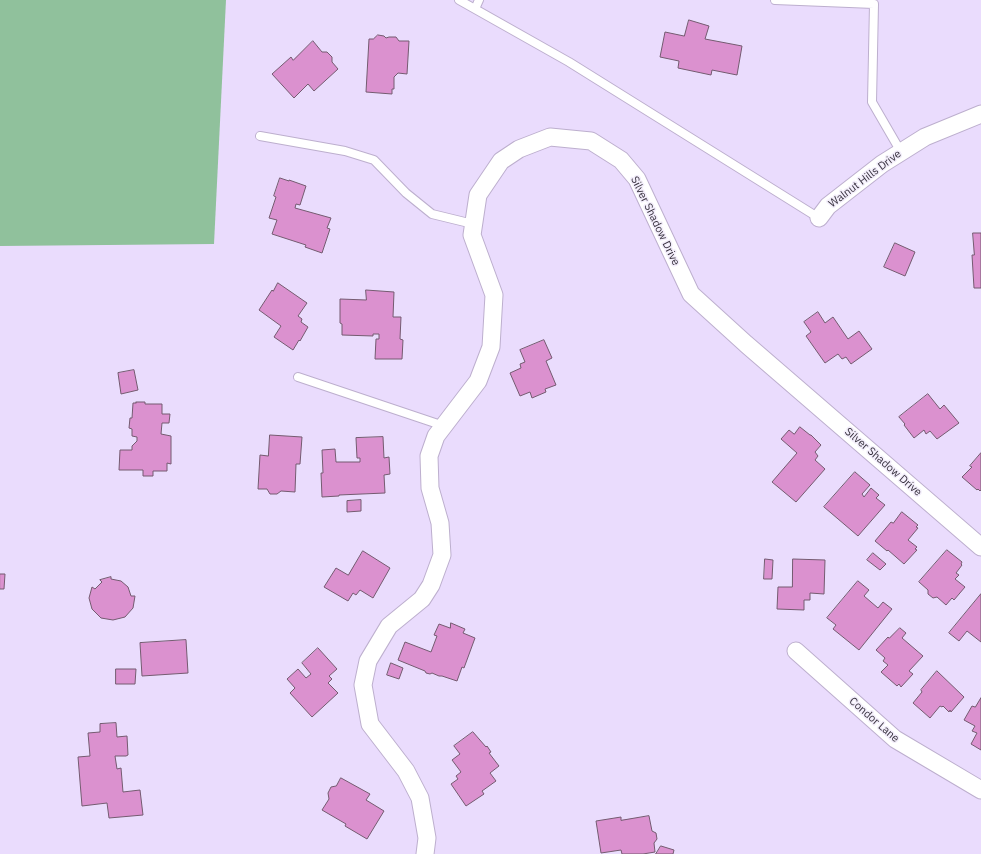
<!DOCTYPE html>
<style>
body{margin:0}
canvas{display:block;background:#eadcfd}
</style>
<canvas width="981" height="854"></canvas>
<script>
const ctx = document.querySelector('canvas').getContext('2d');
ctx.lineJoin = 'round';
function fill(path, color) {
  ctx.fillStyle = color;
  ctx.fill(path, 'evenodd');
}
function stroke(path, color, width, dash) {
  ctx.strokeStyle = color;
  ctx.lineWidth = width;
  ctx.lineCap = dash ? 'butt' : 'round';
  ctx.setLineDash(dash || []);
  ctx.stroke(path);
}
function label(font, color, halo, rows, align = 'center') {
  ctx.font = font + ' "IBM Plex Sans",sans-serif';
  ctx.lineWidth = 3;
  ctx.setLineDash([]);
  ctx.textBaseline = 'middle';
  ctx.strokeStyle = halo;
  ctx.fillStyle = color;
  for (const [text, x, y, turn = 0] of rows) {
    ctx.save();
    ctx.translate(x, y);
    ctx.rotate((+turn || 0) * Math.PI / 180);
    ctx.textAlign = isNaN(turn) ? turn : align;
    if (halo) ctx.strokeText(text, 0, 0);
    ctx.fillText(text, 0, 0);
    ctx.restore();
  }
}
fill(new Path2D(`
 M 0,0 L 226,0 L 214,244 L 0,246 Z`), '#90c19c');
const building = new Path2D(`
 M 689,20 L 709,26 L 705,39 L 742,46 L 737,75 L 712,70 L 711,75 L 678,68 L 679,61 L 660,57 L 665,32 L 684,36 Z
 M 378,35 L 384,36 L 386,38 L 389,37 L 396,37 L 399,41 L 409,41 L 407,74 L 398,73 L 394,77 L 394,89 L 392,89 L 392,94 L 366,92 L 369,39 L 373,39 Z
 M 313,41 L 322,52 L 327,52 L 332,57 L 332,62 L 338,69 L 314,91 L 308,84 L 294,98 L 272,74 L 291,57 L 293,60 Z
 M 280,178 L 289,181 L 289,180 L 306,186 L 300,205 L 296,204 L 295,208 L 331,218 L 327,228 L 330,229 L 322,253 L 305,247 L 306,245 L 272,234 L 277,220 L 269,218 L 276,197 L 274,196 Z
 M 973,233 L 981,233 L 981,288 L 974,288 L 972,255 L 974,255 Z
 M 895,243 L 915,252 L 905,276 L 884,267 Z
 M 278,283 L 307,303 L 298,316 L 302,319 L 301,322 L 308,327 L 300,341 L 299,340 L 293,350 L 274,337 L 281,326 L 259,310 L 272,290 L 273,291 Z
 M 366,290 L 394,292 L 393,317 L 401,317 L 400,339 L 403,340 L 402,359 L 375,359 L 376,339 L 379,339 L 379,334 L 373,334 L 373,336 L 342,335 L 342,324 L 340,323 L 340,299 L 366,300 Z
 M 818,312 L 825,323 L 833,317 L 848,339 L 859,331 L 872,349 L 851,364 L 846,357 L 842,359 L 838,354 L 825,363 L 806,336 L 811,332 L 804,322 Z
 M 544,340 L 552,358 L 546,361 L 556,385 L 545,389 L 546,392 L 532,398 L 530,392 L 520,396 L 510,373 L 521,368 L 520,364 L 525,362 L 520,350 Z
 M 134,370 L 138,390 L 121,394 L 118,373 Z
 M 928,394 L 940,409 L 944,405 L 959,423 L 937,439 L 930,431 L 926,434 L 924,430 L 914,438 L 904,425 L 905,424 L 899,417 Z
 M 136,402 L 145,402 L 145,404 L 162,404 L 162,414 L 170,414 L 169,423 L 162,423 L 161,434 L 171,436 L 171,464 L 167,463 L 167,471 L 153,471 L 153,476 L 143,476 L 143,470 L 119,470 L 120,450 L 132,450 L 132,446 L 137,441 L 137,437 L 132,436 L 132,429 L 129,428 L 130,418 L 132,418 L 133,403 L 136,403 Z
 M 800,427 L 810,435 L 811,435 L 821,445 L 815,452 L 818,456 L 815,460 L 825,469 L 796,502 L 772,482 L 797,453 L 781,439 L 789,430 L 794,434 Z
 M 270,435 L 302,437 L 300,464 L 296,464 L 295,492 L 281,491 L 277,494 L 270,494 L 267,489 L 258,489 L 260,455 L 268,456 Z
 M 383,437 L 384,458 L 389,457 L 390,474 L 384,475 L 385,493 L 339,495 L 339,496 L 322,497 L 321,473 L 323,473 L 322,450 L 335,449 L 336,462 L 360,462 L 360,458 L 357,458 L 356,438 Z
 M 981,453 L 981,490 L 980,491 L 978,489 L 977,490 L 962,477 L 972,467 L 970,466 Z
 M 855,472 L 870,485 L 862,494 L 864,497 L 871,488 L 879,495 L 876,498 L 885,505 L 858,536 L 824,507 Z
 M 361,500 L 361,511 L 347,512 L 347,501 Z
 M 902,512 L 918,525 L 916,527 L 918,528 L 908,540 L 917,547 L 915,549 L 917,550 L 904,564 L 888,550 L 887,551 L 875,541 L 891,522 L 893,523 Z
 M 947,550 L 962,562 L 961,564 L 962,565 L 956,573 L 959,575 L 955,579 L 965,587 L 954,600 L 952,598 L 946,605 L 937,597 L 933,598 L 928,594 L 928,590 L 919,582 Z
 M 363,551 L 390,568 L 373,598 L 360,590 L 356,595 L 353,593 L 348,601 L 324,587 L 336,568 L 348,575 Z
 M 873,553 L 886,564 L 880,570 L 867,560 Z
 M 765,559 L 773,560 L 772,579 L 764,579 Z
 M 793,559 L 825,560 L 824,594 L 810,593 L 810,600 L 804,600 L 804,610 L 777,609 L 778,587 L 792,587 Z
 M 0,574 L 5,574 L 4,589 L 0,589 Z
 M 111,577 L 111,579 L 121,581 L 128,587 L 131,596 L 135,596 L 133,608 L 125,617 L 113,620 L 101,618 L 92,609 L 89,598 L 92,587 L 95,589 L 102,582 L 100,580 Z
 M 858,581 L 869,590 L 864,596 L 878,608 L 883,602 L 892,609 L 859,650 L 833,629 L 836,625 L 827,618 Z
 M 981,594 L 981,642 L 967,631 L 959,641 L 949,633 Z
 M 451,623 L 465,629 L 463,633 L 475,638 L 464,668 L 462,667 L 457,681 L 442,676 L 439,676 L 432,673 L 430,674 L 426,673 L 425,671 L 398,660 L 405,642 L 431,652 L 437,636 L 434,635 L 439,624 L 450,628 Z
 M 900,628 L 906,633 L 902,638 L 923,656 L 909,671 L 913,674 L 901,687 L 899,684 L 897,686 L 881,672 L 888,665 L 883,661 L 885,658 L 876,650 L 888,637 L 889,638 Z
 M 186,640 L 188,673 L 142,676 L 140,643 Z
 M 318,648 L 337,669 L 329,676 L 332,679 L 328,683 L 338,693 L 312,717 L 290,693 L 295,688 L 287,679 L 298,669 L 306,678 L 311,674 L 302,663 Z
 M 391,663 L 403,668 L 399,679 L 387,675 Z
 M 116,669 L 136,669 L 135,684 L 116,684 Z
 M 937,671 L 964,697 L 951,712 L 950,710 L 949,712 L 943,706 L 942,707 L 940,706 L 930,718 L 913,703 L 922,692 L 921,690 Z
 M 981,698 L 981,750 L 971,744 L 977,733 L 972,731 L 975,726 L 964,720 L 972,706 L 975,707 Z
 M 116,723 L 117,737 L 127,736 L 128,755 L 126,756 L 115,756 L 117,769 L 121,768 L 123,792 L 140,790 L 143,815 L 109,818 L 107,803 L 82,806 L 78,757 L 90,756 L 88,733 L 100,732 L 100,724 Z
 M 473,732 L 486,747 L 487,746 L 491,752 L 489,753 L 499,766 L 490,773 L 496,781 L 482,791 L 484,794 L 466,806 L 451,784 L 458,779 L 456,776 L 461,772 L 452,760 L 460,754 L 454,746 Z
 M 341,778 L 370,794 L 366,800 L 384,811 L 367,839 L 345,826 L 346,824 L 322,810 L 329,799 L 328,793 L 331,787 L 336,786 Z
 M 649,816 L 652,831 L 656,833 L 657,839 L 654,843 L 655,852 L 643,854 L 622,854 L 621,850 L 601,853 L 596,821 L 621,817 L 621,820 Z
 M 661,846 L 674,850 L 673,854 L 656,854 Z`);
fill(building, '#db91cf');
stroke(building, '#745b70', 1);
const service = new Path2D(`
 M 459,0 L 569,62 L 819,218
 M 775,0 L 874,4 L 872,102 L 901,152
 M 475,9 L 479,0
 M 260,136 L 345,151 L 374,160 L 406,193 L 432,214 L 473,224
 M 298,377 L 444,426`);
const minor = new Path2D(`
 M 819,218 L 828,206 L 882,164 L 925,137 L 981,114
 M 796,651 L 895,739 L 981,790
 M 425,854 L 427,838 L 420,798 L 406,771 L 370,724 L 363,685 L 368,661 L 389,626 L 422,599 L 431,585 L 442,555 L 440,523 L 430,488 L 429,456 L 436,436 L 478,381 L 491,347 L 494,295 L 472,235 L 478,195 L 501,161 L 519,149 L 550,137 L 591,141 L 621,160 L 637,179 L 691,294 L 746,344 L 981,547`);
stroke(service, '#bdafce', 10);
stroke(minor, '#bdafce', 19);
stroke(service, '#fff', 8);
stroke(minor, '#fff', 17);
label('11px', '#38323f', '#f3eefb', [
 ["Walnut Hills Drive",865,179,-37],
 ["Silver Shadow Drive",655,221,64],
 ["Silver Shadow Drive",883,462,41],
 ["Condor Lane",874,720,41]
]);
</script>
